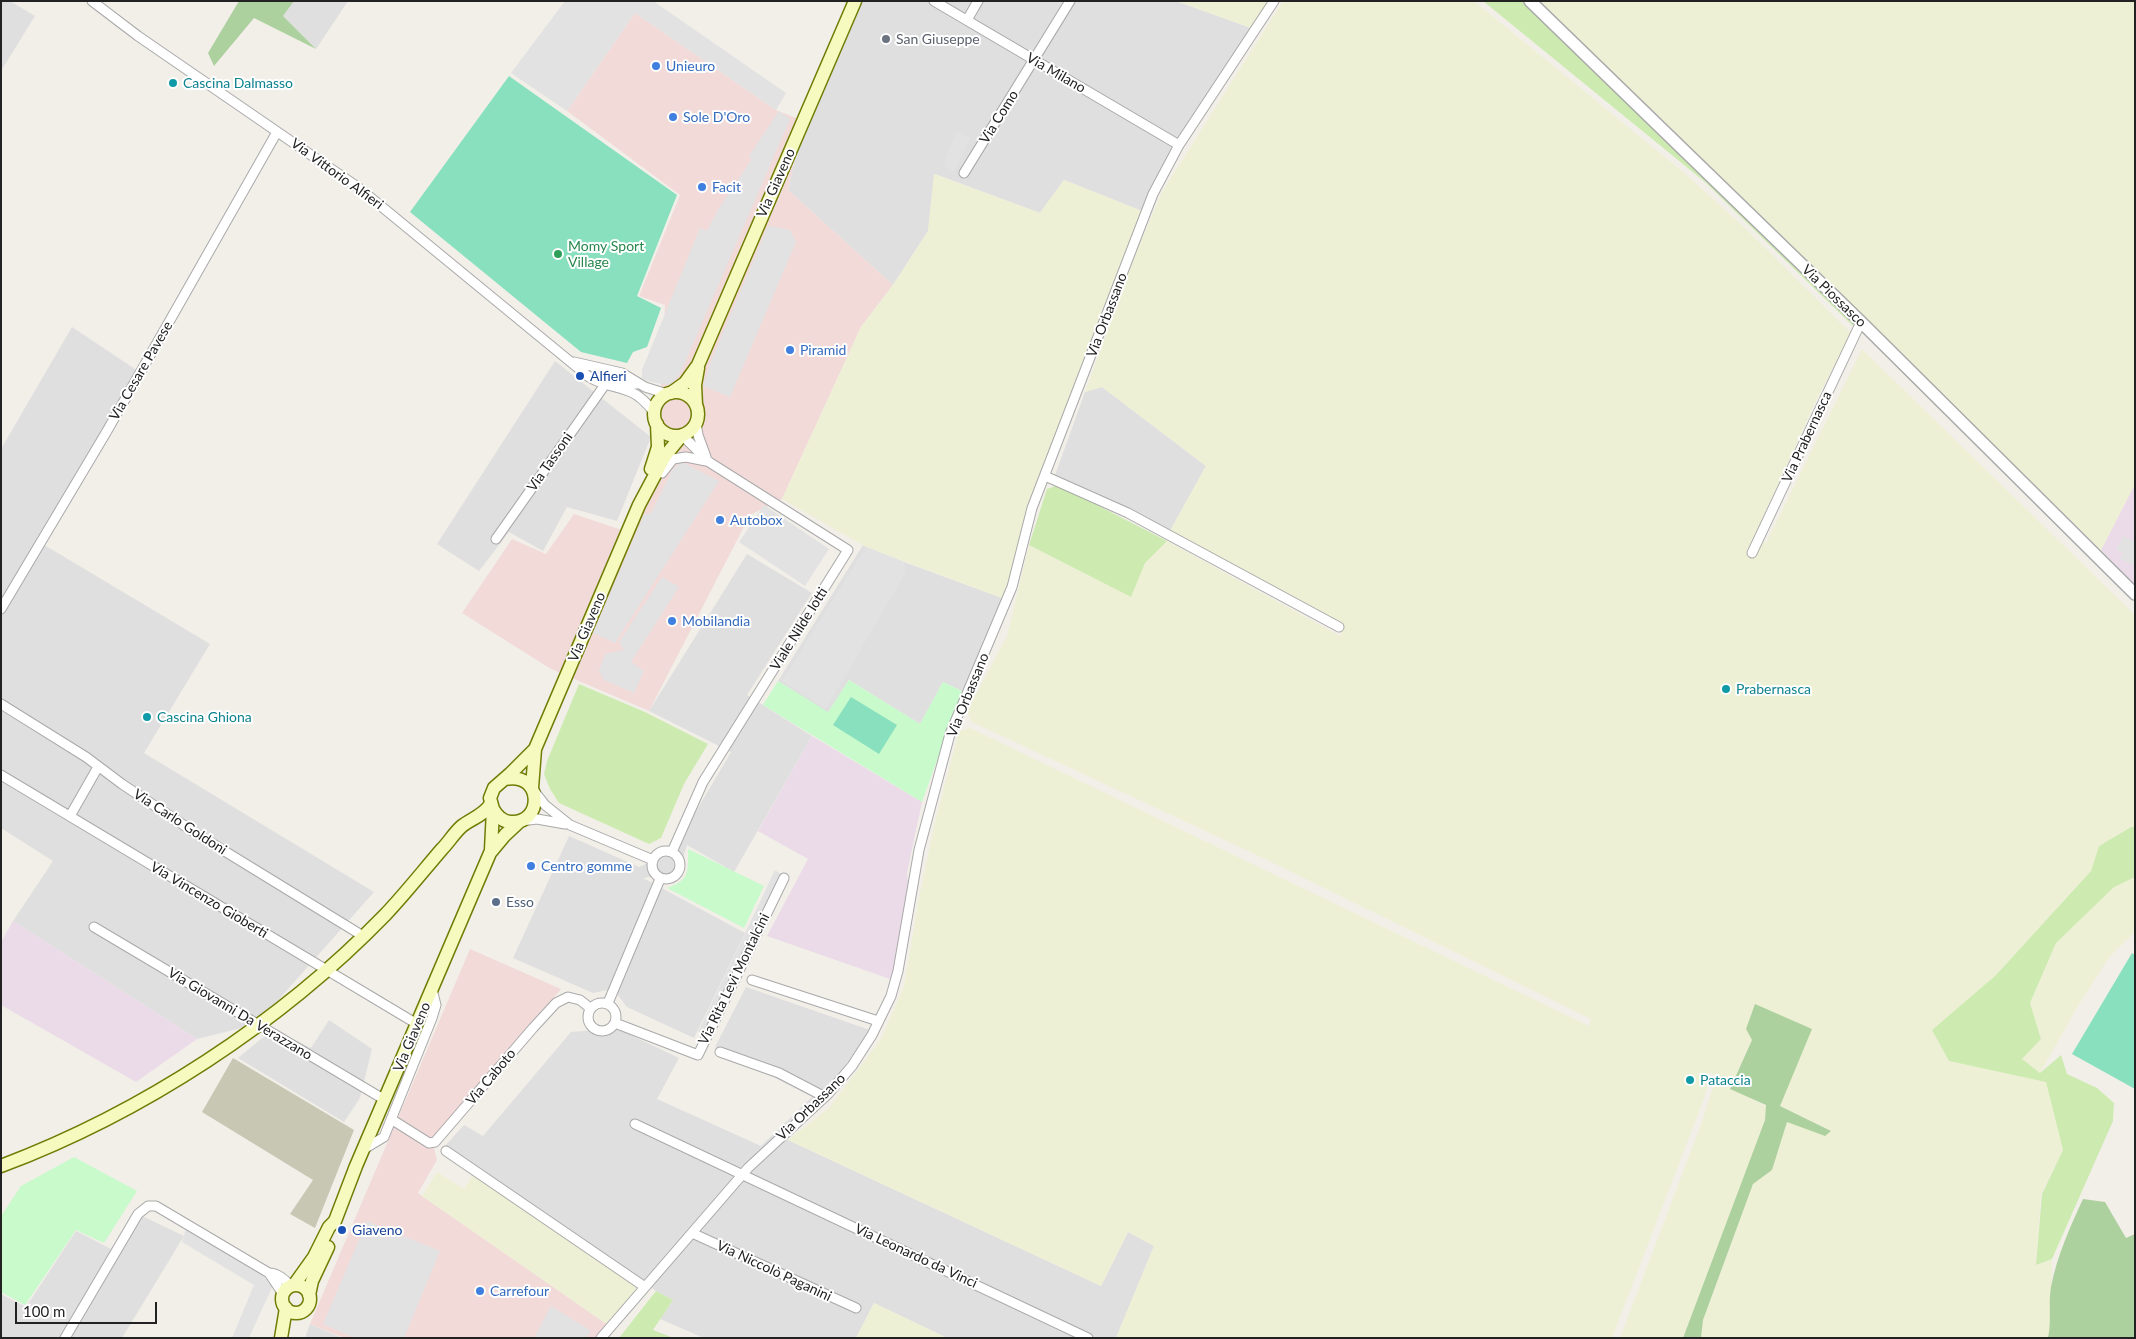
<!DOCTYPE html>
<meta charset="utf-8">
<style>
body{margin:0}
#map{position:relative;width:2136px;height:1339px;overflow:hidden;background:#f2efe9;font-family:Lato,sans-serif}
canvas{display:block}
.frame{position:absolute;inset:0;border:2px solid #222;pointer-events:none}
.scale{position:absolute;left:15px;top:1302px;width:142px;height:22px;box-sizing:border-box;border:2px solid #222;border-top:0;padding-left:6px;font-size:15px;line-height:18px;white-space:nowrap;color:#222;-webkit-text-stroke:4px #fff;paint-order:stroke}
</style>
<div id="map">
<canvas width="2136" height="1339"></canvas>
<div class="frame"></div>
<div class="scale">100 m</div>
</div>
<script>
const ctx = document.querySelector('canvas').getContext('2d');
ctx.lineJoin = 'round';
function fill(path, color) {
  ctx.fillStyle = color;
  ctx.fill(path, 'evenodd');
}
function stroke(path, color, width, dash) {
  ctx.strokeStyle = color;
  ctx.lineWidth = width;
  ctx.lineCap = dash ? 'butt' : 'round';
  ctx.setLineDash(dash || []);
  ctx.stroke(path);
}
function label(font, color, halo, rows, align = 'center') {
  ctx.font = font + ' Lato,sans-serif';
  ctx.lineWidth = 4;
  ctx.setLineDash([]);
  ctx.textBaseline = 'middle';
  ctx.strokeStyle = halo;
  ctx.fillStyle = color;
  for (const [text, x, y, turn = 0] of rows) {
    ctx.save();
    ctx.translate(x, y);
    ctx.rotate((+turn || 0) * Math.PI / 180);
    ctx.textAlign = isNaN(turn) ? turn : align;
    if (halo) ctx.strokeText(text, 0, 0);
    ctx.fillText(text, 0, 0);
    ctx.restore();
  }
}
fill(new Path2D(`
 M 1,1 L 10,1 L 35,16 L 1,71 Z
 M 294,1 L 348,1 L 316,49 L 283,16 Z
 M 842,1 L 1176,1 L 1251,28 L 1251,32 L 1142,211 L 1064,180 L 1040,213 L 935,174 L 928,231 L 893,285 L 788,190 L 803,121 L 856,10 Z
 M 72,327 L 138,371 L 36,540 L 210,644 L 144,753 L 374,892 L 257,1024 L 197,1039 L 13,921 L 53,861 L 1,828 L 1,449 Z
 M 555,361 L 651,437 L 617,521 L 567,507 L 543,551 L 509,532 L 479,571 L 437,544 Z
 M 1102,387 L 1206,466 L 1170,531 L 1055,475 L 1085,392 Z
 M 863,545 L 904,562 L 1002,598 L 991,631 L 962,691 L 943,682 L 920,724 L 849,680 L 828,713 L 778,681 Z
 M 747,554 L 812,593 L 747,695 L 812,736 L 734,872 L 687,845 L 679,872 L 643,878 L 745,933 L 694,1038 L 627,1007 L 617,994 L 608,990 L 593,993 L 513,958 L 569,836 L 639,867 L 672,852 L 731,752 L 649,711 Z
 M 746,987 L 870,1030 L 829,1089 L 788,1140 L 1101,1286 L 1128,1232 L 1154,1246 L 1116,1338 L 947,1338 L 874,1303 L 856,1338 L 704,1338 L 660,1319 L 673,1300 L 656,1291 L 444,1147 L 464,1125 L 483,1136 L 571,1032 L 616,1028 L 679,1058 L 657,1099 L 761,1146 L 812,1097 L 715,1047 Z
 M 329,1020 L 372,1049 L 360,1098 L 344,1122 L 238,1058 L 273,1029 L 311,1048 Z
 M 138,1214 L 184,1236 L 122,1338 L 1,1338 L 1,1294 L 26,1307 L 76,1231 L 113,1250 Z
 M 310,1324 L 342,1338 L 305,1338 Z`), '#e0dfdf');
fill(new Path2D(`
 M 635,13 L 776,110 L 803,121 L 788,190 L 893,285 L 861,327 L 782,499 L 750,515 L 649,711 L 551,669 L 462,613 L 512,539 L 546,554 L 574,514 L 628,532 L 658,447 L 665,305 L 639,296 L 680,195 L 567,111 Z
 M 470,949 L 561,989 L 433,1143 L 437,1160 L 418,1193 L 608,1325 L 598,1338 L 344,1338 L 310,1324 Z`), '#f2dad9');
fill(new Path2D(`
 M 2135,484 L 2135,586 L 2101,550 Z
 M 812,736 L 922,802 L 907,873 L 910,896 L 893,980 L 767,936 L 808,859 L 758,831 Z
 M 13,921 L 197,1039 L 136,1082 L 1,1005 L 1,942 Z`), '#ebdbe8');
fill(new Path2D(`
 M 233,1058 L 354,1130 L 315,1228 L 290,1214 L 313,1180 L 202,1112 Z`), '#c7c7b4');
fill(new Path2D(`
 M 1176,1 L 1268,1 L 1251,28 Z
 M 1283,1 L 1474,1 L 1688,176 L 1746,229 L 1851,333 L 1815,403 L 1755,536 L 1766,543 L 1862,349 L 2135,615 L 2135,827 L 2130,827 L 2099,846 L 2091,871 L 1996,975 L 1932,1030 L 1949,1061 L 2046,1081 L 2063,1150 L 2041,1194 L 2036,1265 L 2052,1259 L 2051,1322 L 2048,1338 L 1701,1338 L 1703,1320 L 1753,1184 L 1772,1170 L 1787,1121 L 1825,1136 L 1831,1131 L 1780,1106 L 1752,1040 L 1730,1088 L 1766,1106 L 1765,1120 L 1683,1338 L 1620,1338 L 1703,1119 L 1716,1077 L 1711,1072 L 1707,1079 L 1708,1083 L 1705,1096 L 1612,1338 L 1116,1338 L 1154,1246 L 1128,1232 L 1101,1286 L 788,1140 L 829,1108 L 881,1039 L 904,986 L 919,898 L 935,822 L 959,731 L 970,728 L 1589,1026 L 1591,1019 L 1261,857 L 972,722 L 967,711 L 1007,636 L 1029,545 L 1131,597 L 1145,563 L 1167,541 L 1340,636 L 1345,626 L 1170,531 L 1206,466 L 1102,387 L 1085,392 L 1137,250 L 1162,192 Z
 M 1539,1 L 2135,1 L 2135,484 L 2101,550 Z
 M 934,174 L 1040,213 L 1064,180 L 1142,211 L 1037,482 L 1015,564 L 1002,598 L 866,547 L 782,499 L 861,327 L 893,285 L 928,231 Z
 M 2135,877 L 2135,932 L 2110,956 L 2078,1006 L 2040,1073 L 2022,1059 L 2041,1039 L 2030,1003 L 2056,943 L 2114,886 Z
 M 437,1172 L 464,1189 L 472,1176 L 481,1180 L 638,1287 L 608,1325 L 422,1196 Z
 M 874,1303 L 947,1338 L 856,1338 Z`), '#eef0d5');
fill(new Path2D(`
 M 1483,1 L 1525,1 L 1854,324 L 1853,326 L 1705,182 Z
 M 1058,485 L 1167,541 L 1145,563 L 1131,597 L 1029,545 L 1047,489 Z
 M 579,684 L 645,712 L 708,744 L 684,784 L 661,838 L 649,844 L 559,803 L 550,789 L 544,774 L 547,761 Z
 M 2131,827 L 2135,827 L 2135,877 L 2114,887 L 2056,943 L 2030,1003 L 2041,1039 L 2022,1059 L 2040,1073 L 2061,1055 L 2067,1074 L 2097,1088 L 2114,1103 L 2113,1121 L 2052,1259 L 2036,1265 L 2042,1194 L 2063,1150 L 2046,1082 L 1949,1061 L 1932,1030 L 1996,975 L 2091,871 L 2099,846 Z
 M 656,1291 L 673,1300 L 653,1330 L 674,1338 L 619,1338 Z`), '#cdebb0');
fill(new Path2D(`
 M 239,1 L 294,1 L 283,16 L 316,49 L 254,18 L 214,66 L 208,53 Z
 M 1755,1004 L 1812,1029 L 1780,1106 L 1831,1131 L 1825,1136 L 1787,1122 L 1772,1170 L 1753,1184 L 1703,1320 L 1701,1338 L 1683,1338 L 1765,1120 L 1766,1105 L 1730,1089 L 1752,1040 L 1746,1029 Z
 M 2083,1199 L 2105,1202 L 2126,1238 L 2135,1234 L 2135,1338 L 2048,1338 C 2052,1319 2048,1304 2051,1287 C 2057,1256 2070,1227 2083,1199 Z`), '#add19e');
fill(new Path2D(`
 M 849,680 L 920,724 L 943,682 L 962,691 L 922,802 L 763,705 L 778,681 L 828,712 Z
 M 688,849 L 764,886 L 744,928 L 667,888 C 690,880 688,872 688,849 Z
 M 74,1157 L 137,1191 L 104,1243 L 76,1230 L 25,1305 L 1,1292 L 1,1216 L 21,1186 Z`), '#c8facc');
fill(new Path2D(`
 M 509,76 L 677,195 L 637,296 L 661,308 L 647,347 L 633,352 L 627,363 L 581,352 L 410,212 Z
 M 851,697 L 897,725 L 879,754 L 833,725 Z
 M 2132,953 L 2135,955 L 2135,1089 L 2072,1054 Z`), '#88e0be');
fill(new Path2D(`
 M 565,1 L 653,1 L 786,93 L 776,110 L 635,13 L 567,111 L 511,73 Z
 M 779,111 L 790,119 L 680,374 L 672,383 L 666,385 L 647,381 L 642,378 L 642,370 L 700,228 L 707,231 L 719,208 L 752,159 L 749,156 Z
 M 956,132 L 970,138 L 954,172 L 943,166 Z
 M 768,226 L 790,230 L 796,242 L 730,397 L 703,386 L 711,361 Z
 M 684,463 L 719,481 L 615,643 L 593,633 L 644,515 L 651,513 L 673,469 L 679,464 Z
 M 764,505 L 829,549 L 805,586 L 739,542 Z
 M 2124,536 L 2135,542 L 2135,566 L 2120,559 L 2123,553 L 2116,549 Z
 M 866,547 L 904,562 L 906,572 L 826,709 L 782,681 Z
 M 662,577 L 679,587 L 631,662 L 644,671 L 634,693 L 604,680 L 599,671 L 605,654 L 624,650 L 619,642 Z
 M 775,870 L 782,875 L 703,1033 L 698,1032 Z
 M 367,1221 L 440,1251 L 404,1338 L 355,1338 L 323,1324 Z
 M 187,1226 L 260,1273 L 273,1285 L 249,1338 L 232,1338 L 254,1285 L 182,1242 Z
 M 551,1306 L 591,1331 L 586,1338 L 534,1338 Z`), '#e2e2e2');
const minor = new Path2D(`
 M 92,1 L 138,36 L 359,188 L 589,377 C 606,387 614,385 631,392 C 641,396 648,405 655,413
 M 934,1 L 1179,145
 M 967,20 L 978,1
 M 964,173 L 1070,1
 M 574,362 L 622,373 L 645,387 L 667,394
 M 696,423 L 698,435 L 706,457
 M 662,473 L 673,459 L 686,457 L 706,461
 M 1045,476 L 1128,513 L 1339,627
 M 496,539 L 604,386 L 613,382 L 637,384
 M 1752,553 L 1861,322
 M 1,609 L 107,431 L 277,132
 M 1,704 L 86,757 L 122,784 L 200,836 L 363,936
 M 1,775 L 417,1024
 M 534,791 L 545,805 L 570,825 L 653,860
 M 70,816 L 98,767
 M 521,821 L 537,819 L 565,824
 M652 865a14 14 0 1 1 28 0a14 14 0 1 1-28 0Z
 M 672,852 L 703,782 L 848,550 L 709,462 L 682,435
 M 94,927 L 385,1100
 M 752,980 L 878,1021
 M588 1017a14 14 0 1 1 28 0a14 14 0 1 1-28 0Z
 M 608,1003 L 660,879
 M 615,1023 L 698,1055 L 784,878
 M 720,1052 L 779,1073 L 825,1097
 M 391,1119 L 429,1143 L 435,1142 L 533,1028 L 556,1003 L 568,997 L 580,1000 L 590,1008
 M 635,1124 L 1088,1338
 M 364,1149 L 384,1137 L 432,1018 L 436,1005 L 432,989
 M 446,1151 L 645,1287
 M 692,1233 L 856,1308
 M 269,1273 L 283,1294
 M 65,1338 L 138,1214 L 148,1206 L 156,1206 L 269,1273 C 278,1273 285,1280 291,1286
 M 601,1338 L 748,1168 L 828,1094 L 852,1066 L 872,1035 L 891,996 L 898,971 L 919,850 L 950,734 L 1012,587 L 1032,508 L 1153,194 L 1179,145 L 1274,1`);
const tertiary = new Path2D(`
 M 1530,1 L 1861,322 L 2135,594`);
const secondary = new Path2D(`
 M654 414a22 22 0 1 1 44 0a22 22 0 1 1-44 0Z
 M 671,393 L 685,383 L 698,365 L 855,1
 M 696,405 L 695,385 L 698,368
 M 651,469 L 658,447 L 657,424
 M 532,788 L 535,749 L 639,505 L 665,456 L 682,435
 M 493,809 C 497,816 503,822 511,822 C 544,824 543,771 505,779
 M 491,850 L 493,809 L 490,798 L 494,788 L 510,774 L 535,749
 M 1,1166 C 142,1113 280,1023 385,915 C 405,894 423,871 442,849 C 449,842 454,833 462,826 C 471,819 486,814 491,803
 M 294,1285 L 314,1257 L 329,1227 L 335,1221 L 356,1166 L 490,853 L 505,835 L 520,821
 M282 1299a14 14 0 1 1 28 0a14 14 0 1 1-28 0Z
 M 309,1295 L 312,1281 L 328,1247
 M 281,1338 L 286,1308`);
stroke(minor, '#a9a9a9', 11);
stroke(tertiary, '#a9a9a9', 14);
stroke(secondary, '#707d05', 15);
stroke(minor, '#fff', 9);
stroke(tertiary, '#fff', 11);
stroke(secondary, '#f7fabf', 12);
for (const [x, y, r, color] of [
 [886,39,5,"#6b7280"],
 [656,66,5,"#3f7fe0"],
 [173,83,5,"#0f9aa8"],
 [673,117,5,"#3f7fe0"],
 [702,187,5,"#3f7fe0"],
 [558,254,5,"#2e9e5b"],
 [790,350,5,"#3f7fe0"],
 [580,376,5,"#1a4fb4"],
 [720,520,5,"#3f7fe0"],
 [672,621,5,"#3f7fe0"],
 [1726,689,5,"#0f9aa8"],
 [147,717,5,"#0f9aa8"],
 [531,866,5,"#3f7fe0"],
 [496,902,5,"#5c6f8a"],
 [1690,1080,5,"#0f9aa8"],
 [342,1230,5,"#1a4fb4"],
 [480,1291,5,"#3f7fe0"]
]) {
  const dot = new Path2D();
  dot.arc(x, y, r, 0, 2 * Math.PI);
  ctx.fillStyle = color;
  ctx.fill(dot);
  stroke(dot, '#fff', 2);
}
label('14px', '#5b616d', '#fff', [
 ["San Giuseppe",896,39]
], 'left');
label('14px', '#366cbe', '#fff', [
 ["Unieuro",666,66],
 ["Sole D'Oro",683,117],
 ["Facit",712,187],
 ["Piramid",800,350],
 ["Autobox",730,520],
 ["Mobilandia",682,621],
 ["Centro gomme",541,866],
 ["Carrefour",490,1291]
], 'left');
label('14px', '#222', '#fff', [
 ["Via Milano",1056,73,30],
 ["Via Como",999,117,-58],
 ["Via Vittorio Alfieri",337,174,36],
 ["Via Giaveno",776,183,-66],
 ["Via Piossasco",1834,296,44],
 ["Via Orbassano",1107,315,-69],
 ["Via Cesare Pavese",141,371,-60],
 ["Via Prabernasca",1807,437,-65],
 ["Via Tassoni",550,462,-55],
 ["Via Giaveno",587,627,-67],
 ["Viale Nilde Iotti",799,629,-58],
 ["Via Orbassano",968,695,-68],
 ["Via Carlo Goldoni",180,822,33],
 ["Via Vincenzo Gioberti",209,900,31],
 ["Via Rita Levi Montalcini",734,979,-64],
 ["Via Giovanni Da Verazzano",240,1014,31],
 ["Via Giaveno",412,1037,-67],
 ["Via Caboto",491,1077,-50],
 ["Via Orbassano",811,1107,-44],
 ["Via Leonardo da Vinci",916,1256,25],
 ["Via Niccolò Paganini",774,1271,25]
]);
label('14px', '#0d838f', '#fff', [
 ["Cascina Dalmasso",183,83],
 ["Prabernasca",1736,689],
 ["Cascina Ghiona",157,717],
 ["Pataccia",1700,1080]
], 'left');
label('14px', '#27864d', '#fff', [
 ["Momy Sport",568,246],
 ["Village",568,262]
], 'left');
label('14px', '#164399', '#fff', [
 ["Alfieri",590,376],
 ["Giaveno",352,1230]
], 'left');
label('14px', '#4e5e75', '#fff', [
 ["Esso",506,902]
], 'left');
</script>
